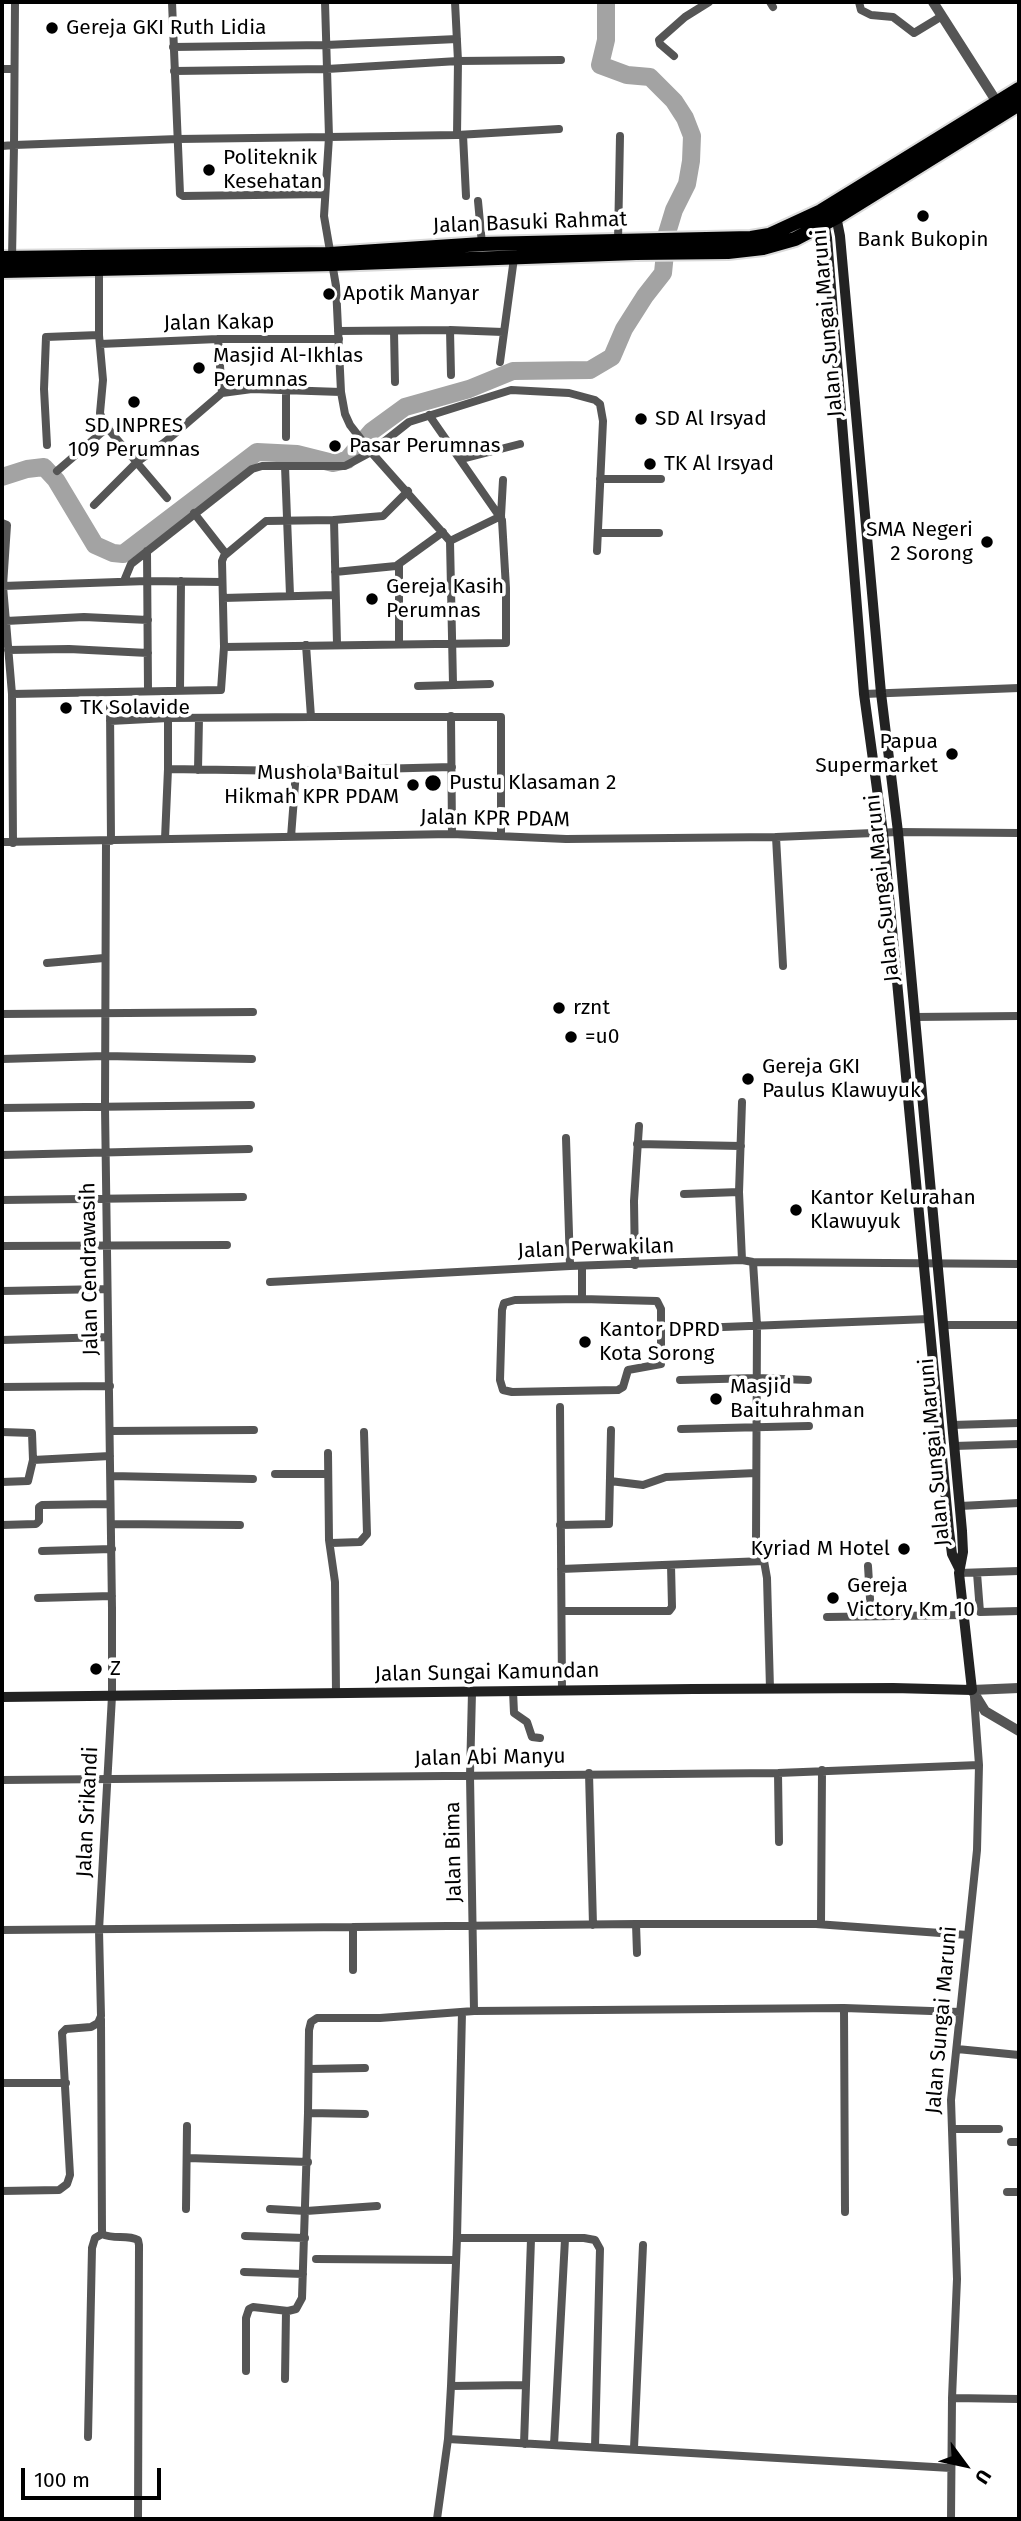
<!DOCTYPE html>
<style>
body{margin:0}
#map{position:relative;width:1021px;height:2521px;overflow:hidden;background:#fff;font-family:"Fira Sans",sans-serif}
canvas{display:block}
.frame{position:absolute;inset:0;border:4px solid #000;pointer-events:none}
.north{position:absolute;left:930px;top:2430px;width:70px;height:70px;-webkit-text-stroke:5px #fff;paint-order:stroke;rotate:123deg;font-size:19px;font-weight:700;line-height:28px;text-align:center;color:#000}
.north::after{content:'';display:block;margin:auto;width:24px;height:32px;background:#000;clip-path:polygon(50% 0,100% 100%,50% 72%,0 100%)}
.scale{position:absolute;left:21px;top:2468px;width:140px;height:32px;box-sizing:border-box;border:4px solid #000;border-top:0;padding-left:9px;font-size:21px;line-height:24px;white-space:nowrap;color:#000;-webkit-text-stroke:5px #fff;paint-order:stroke}
</style>
<div id="map">
<canvas width="1021" height="2521"></canvas>
<div class="frame"></div>
<div class="north">U</div>
<div class="scale">100 m</div>
</div>
<script>
const ctx = document.querySelector('canvas').getContext('2d');
ctx.lineJoin = 'round';
function stroke(path, color, width, dash) {
  ctx.strokeStyle = color;
  ctx.lineWidth = width;
  ctx.lineCap = dash ? 'butt' : 'round';
  ctx.setLineDash(dash || []);
  ctx.stroke(path);
}
function label(font, color, halo, rows, align = 'center') {
  ctx.font = font + ' "Fira Sans",sans-serif';
  ctx.lineWidth = 7;
  ctx.setLineDash([]);
  ctx.textBaseline = 'middle';
  ctx.strokeStyle = halo;
  ctx.fillStyle = color;
  for (const [text, x, y, turn = 0] of rows) {
    ctx.save();
    ctx.translate(x, y);
    ctx.rotate((+turn || 0) * Math.PI / 180);
    ctx.textAlign = isNaN(turn) ? turn : align;
    if (halo) ctx.strokeText(text, 0, 0);
    ctx.fillText(text, 0, 0);
    ctx.restore();
  }
}
stroke(new Path2D(`
 M 2,477 L 27,469 L 44,467 L 56,480 L 95,545 L 113,553 L 123,554 L 257,452 L 297,454 L 333,463 L 347,460 L 372,431 L 405,407 L 469,389 L 513,371 L 590,370 L 612,357 L 624,329 L 645,296 L 663,273 L 667,233 L 674,210 L 687,184 L 691,161 L 692,136 L 685,118 L 674,101 L 650,77 L 627,75 L 600,65 L 606,40 L 606,2`), '#a3a3a3', 18);
const trunk = new Path2D(`
 M 2,258 L 330,254 L 482,244 L 751,238 L 769,235 L 821,211 L 1019,89
 M 2,271 L 332,264 L 636,253 L 728,252 L 763,248 L 795,239 L 837,217 L 1019,104`);
stroke(trunk, '#dbdbdb', 18);
stroke(new Path2D(`
 M 172,2 L 180,194 L 183,196 L 325,194
 M 770,2 L 773,7
 M 859,2 L 861,10 L 871,15 L 893,17 L 914,33 L 942,16
 M 173,47 L 326,45 L 457,39
 M 674,56 L 660,44 L 659,40 L 685,17 L 709,2
 M 2,69 L 13,69
 M 174,71 L 327,69 L 325,2
 M 457,135 L 458,61 L 561,60
 M 463,135 L 466,196
 M 2,146 L 14,145 L 15,2
 M 478,201 L 482,244
 M 618,241 L 620,136
 M 12,259 L 14,145 L 178,139 L 329,137 L 327,69 L 458,61 L 455,2
 M 99,268 L 99,335 L 103,380 L 100,413 L 104,424 L 167,498
 M 450,330 L 451,375
 M 338,331 L 450,330 L 503,332
 M 394,331 L 395,382
 M 100,344 L 218,339 L 339,339
 M 500,362 L 514,258
 M 222,393 L 252,389 L 341,392
 M 286,437 L 286,390
 M 47,445 L 44,389 L 46,337 L 99,335
 M 462,459 L 520,444
 M 285,466 L 290,595
 M 57,471 L 108,427
 M 600,479 L 661,479
 M 94,505 L 137,462 L 165,442 L 222,393 L 218,339
 M 194,513 L 226,554
 M 501,516 L 503,480
 M 2,523 L 7,525 L 3,586 L 12,694 L 13,843
 M 598,533 L 659,533
 M 450,541 L 501,516
 M 147,551 L 148,690
 M 399,565 L 399,644
 M 335,572 L 396,566 L 443,532
 M 124,581 L 131,564 L 252,469 L 262,466 L 345,466 L 371,452 L 409,422 L 511,390 L 569,393 L 595,400 L 600,404 L 603,421 L 597,551
 M 3,586 L 147,581 L 222,582
 M 223,598 L 335,595
 M 6,621 L 84,617 L 148,620
 M 337,644 L 334,520 L 383,516 L 408,491
 M 306,645 L 311,717 L 501,717 L 501,835
 M 224,647 L 222,561 L 224,556 L 266,521 L 334,520
 M 8,650 L 69,649 L 148,653
 M 453,684 L 450,541 L 371,452 L 350,425 L 345,414 L 341,392 L 336,286 L 324,216 L 329,137 L 457,135 L 559,129
 M 418,686 L 490,684
 M 180,690 L 181,581
 M 12,694 L 221,690 L 224,647 L 506,643 L 506,588 L 502,520 L 429,415
 M 864,694 L 1019,688
 M 110,707 L 111,841
 M 451,716 L 452,834
 M 168,718 L 168,769 L 296,771 L 452,767
 M 110,721 L 168,718 L 311,717
 M 198,770 L 199,718
 M 291,837 L 296,771
 M 776,837 L 783,966
 M 165,839 L 168,769
 M 2,842 L 452,834 L 566,839 L 776,837 L 898,832 L 1019,833
 M 47,963 L 104,958
 M 2,1014 L 253,1012
 M 914,1017 L 1019,1016
 M 2,1059 L 105,1056 L 252,1059
 M 742,1102 L 739,1192 L 742,1260
 M 2,1108 L 251,1105
 M 566,1138 L 570,1266
 M 637,1144 L 741,1146
 M 2,1155 L 249,1149
 M 684,1194 L 739,1192
 M 2,1200 L 243,1197
 M 2,1246 L 227,1245
 M 753,1262 L 757,1325 L 756,1542 L 759,1554 L 764,1561 L 767,1578 L 770,1689
 M 635,1265 L 634,1201 L 639,1126
 M 582,1266 L 582,1299
 M 270,1282 L 570,1266 L 742,1260 L 753,1262 L 1019,1264
 M 2,1291 L 107,1289
 M 582,1299 L 657,1301 L 661,1309 L 661,1364 L 628,1370 L 623,1387 L 618,1390 L 512,1392 L 503,1390 L 500,1380 L 502,1310 L 504,1303 L 515,1300 Z
 M 943,1325 L 1019,1325
 M 672,1329 L 929,1319
 M 2,1340 L 108,1337
 M 680,1380 L 757,1378 L 808,1380
 M 2,1387 L 110,1386
 M 560,1407 L 562,1691
 M 952,1425 L 1019,1423
 M 681,1429 L 809,1426
 M 110,1431 L 254,1430
 M 2,1432 L 32,1433 L 33,1460 L 110,1456
 M 954,1446 L 1019,1444
 M 328,1453 L 329,1540 L 335,1582 L 336,1694
 M 275,1474 L 328,1474
 M 111,1476 L 253,1479
 M 610,1481 L 643,1485 L 666,1477 L 756,1473
 M 2,1482 L 28,1481 L 33,1460
 M 960,1506 L 1019,1503
 M 111,1524 L 240,1525
 M 2,1525 L 36,1524 L 39,1521 L 39,1507 L 42,1505 L 110,1504
 M 560,1525 L 609,1524 L 611,1430
 M 331,1543 L 360,1542 L 367,1534 L 364,1432
 M 42,1551 L 112,1549
 M 868,1566 L 871,1615
 M 561,1569 L 764,1561
 M 959,1573 L 1019,1571
 M 977,1573 L 980,1612 L 1019,1611
 M 38,1598 L 112,1596
 M 562,1611 L 669,1611 L 672,1607 L 671,1565
 M 827,1617 L 964,1615
 M 513,1691 L 514,1713 L 527,1722 L 532,1737 L 540,1738
 M 472,1692 L 470,1776 L 474,2011
 M 589,1773 L 593,1925
 M 778,1773 L 779,1842
 M 2,1780 L 778,1773 L 979,1765
 M 636,1924 L 816,1924 L 968,1935
 M 821,1924 L 822,1770
 M 2,1930 L 353,1927
 M 353,1970 L 353,1927 L 636,1924 L 637,1953
 M 844,2008 L 845,2212
 M 101,2019 L 102,2234 C 114,2240 127,2234 138,2240 L 139,2245 L 138,2519
 M 957,2049 L 1019,2055
 M 309,2069 L 365,2068
 M 2,2083 L 66,2083
 M 365,2114 L 308,2113 L 309,2030 L 311,2022 L 317,2018 L 380,2018 L 474,2011 L 844,2008 L 960,2012
 M 953,2129 L 999,2129
 M 1011,2142 L 1019,2142
 M 188,2158 L 308,2162
 M 2,2191 L 59,2190 L 67,2184 L 70,2175 L 62,2033 L 66,2029 L 91,2027 L 98,2023 L 101,2016 L 99,1930 L 112,1696 L 112,1608 L 105,1107 L 106,842
 M 1007,2192 L 1019,2192
 M 186,2209 L 187,2126
 M 270,2209 L 306,2211 L 377,2206
 M 245,2236 L 305,2238
 M 457,2238 L 584,2238 L 595,2240 L 600,2249 L 595,2447
 M 316,2259 L 455,2260
 M 244,2272 L 303,2274
 M 246,2371 L 246,2318 L 249,2309 L 253,2307 L 288,2311 L 296,2309 L 302,2298 L 308,2113
 M 285,2379 L 286,2311
 M 451,2386 L 525,2385
 M 952,2398 L 1019,2399
 M 88,2437 L 92,2248 L 95,2238 L 102,2234
 M 448,2439 L 951,2468
 M 524,2444 L 531,2239
 M 554,2445 L 565,2239
 M 634,2448 L 643,2245
 M 437,2519 L 448,2439 L 451,2386 L 457,2238 L 462,2012
 M 951,2519 L 952,2398 L 957,2279 L 951,2100 L 977,1850 L 979,1765 L 974,1697`), '#555', 8);
stroke(new Path2D(`
 M 933,2 L 1000,107
 M 1019,1688 L 972,1690 L 985,1711 L 1019,1731`), '#555', 10);
stroke(new Path2D(`
 M 823,217 L 827,238 L 864,694 L 883,833 L 949,1531 L 952,1554 L 959,1568
 M 2,1697 L 693,1689 L 893,1688 L 972,1690 L 959,1573 L 963,1552 L 962,1531 L 898,832 L 881,693 L 840,236 L 835,211`), '#222', 10);
stroke(trunk, '#000', 14);
for (const [x, y, r, color] of [
 [52,28,7,"#000"],
 [209,170,7,"#000"],
 [923,216,7,"#000"],
 [329,294,7,"#000"],
 [199,368,7,"#000"],
 [134,402,7,"#000"],
 [641,419,7,"#000"],
 [335,446,7,"#000"],
 [650,464,7,"#000"],
 [987,542,7,"#000"],
 [372,599,7,"#000"],
 [66,708,7,"#000"],
 [952,754,7,"#000"],
 [433,783,9,"#000"],
 [413,785,7,"#000"],
 [559,1008,7,"#000"],
 [571,1037,7,"#000"],
 [748,1079,7,"#000"],
 [796,1210,7,"#000"],
 [585,1342,7,"#000"],
 [716,1399,7,"#000"],
 [904,1549,7,"#000"],
 [833,1598,7,"#000"],
 [96,1669,7,"#000"]
]) {
  const dot = new Path2D();
  dot.arc(x, y, r, 0, 2 * Math.PI);
  ctx.fillStyle = color;
  ctx.fill(dot);
  stroke(dot, '#fff', 2.5);
}
label('21px', '#000', '#fff', [
 ["Gereja GKI Ruth Lidia",66,28],
 ["Politeknik",223,158],
 ["Kesehatan",223,182],
 ["Bank Bukopin",923,240,"center"],
 ["Apotik Manyar",343,294],
 ["Masjid Al-Ikhlas",213,356],
 ["Perumnas",213,380],
 ["SD Al Irsyad",655,419],
 ["SD INPRES",134,426,"center"],
 ["109 Perumnas",134,450,"center"],
 ["Pasar Perumnas",349,446],
 ["TK Al Irsyad",664,464],
 ["SMA Negeri",973,530,"right"],
 ["2 Sorong",973,554,"right"],
 ["Gereja Kasih",386,587],
 ["Perumnas",386,611],
 ["TK Solavide",80,708],
 ["Papua",938,742,"right"],
 ["Supermarket",938,766,"right"],
 ["Mushola Baitul",399,773,"right"],
 ["Hikmah KPR PDAM",399,797,"right"],
 ["Pustu Klasaman 2",449,783],
 ["rznt",573,1008],
 ["=u0",585,1037],
 ["Gereja GKI",762,1067],
 ["Paulus Klawuyuk",762,1091],
 ["Kantor Kelurahan",810,1198],
 ["Klawuyuk",810,1222],
 ["Kantor DPRD",599,1330],
 ["Kota Sorong",599,1354],
 ["Masjid",730,1387],
 ["Baituhrahman",730,1411],
 ["Kyriad M Hotel",890,1549,"right"],
 ["Gereja",847,1586],
 ["Victory Km 10",847,1610],
 ["Z",110,1669]
], 'left');
label('21px', '#000', '#fff', [
 ["Jalan Basuki Rahmat",530,223,-2],
 ["Jalan Kakap",219,323,-1],
 ["Jalan Sungai Maruni",828,323,-95],
 ["Jalan KPR PDAM",495,819,1],
 ["Jalan Sungai Maruni",883,888,-96],
 ["Jalan Perwakilan",596,1249,-2],
 ["Jalan Cendrawasih",90,1269,-91],
 ["Jalan Sungai Maruni",935,1452,-95],
 ["Jalan Sungai Kamundan",487,1673,-1],
 ["Jalan Abi Manyu",490,1758,-1],
 ["Jalan Srikandi",88,1812,-87],
 ["Jalan Bima",454,1852,-91],
 ["Jalan Sungai Maruni",942,2020,-85]
]);
</script>
